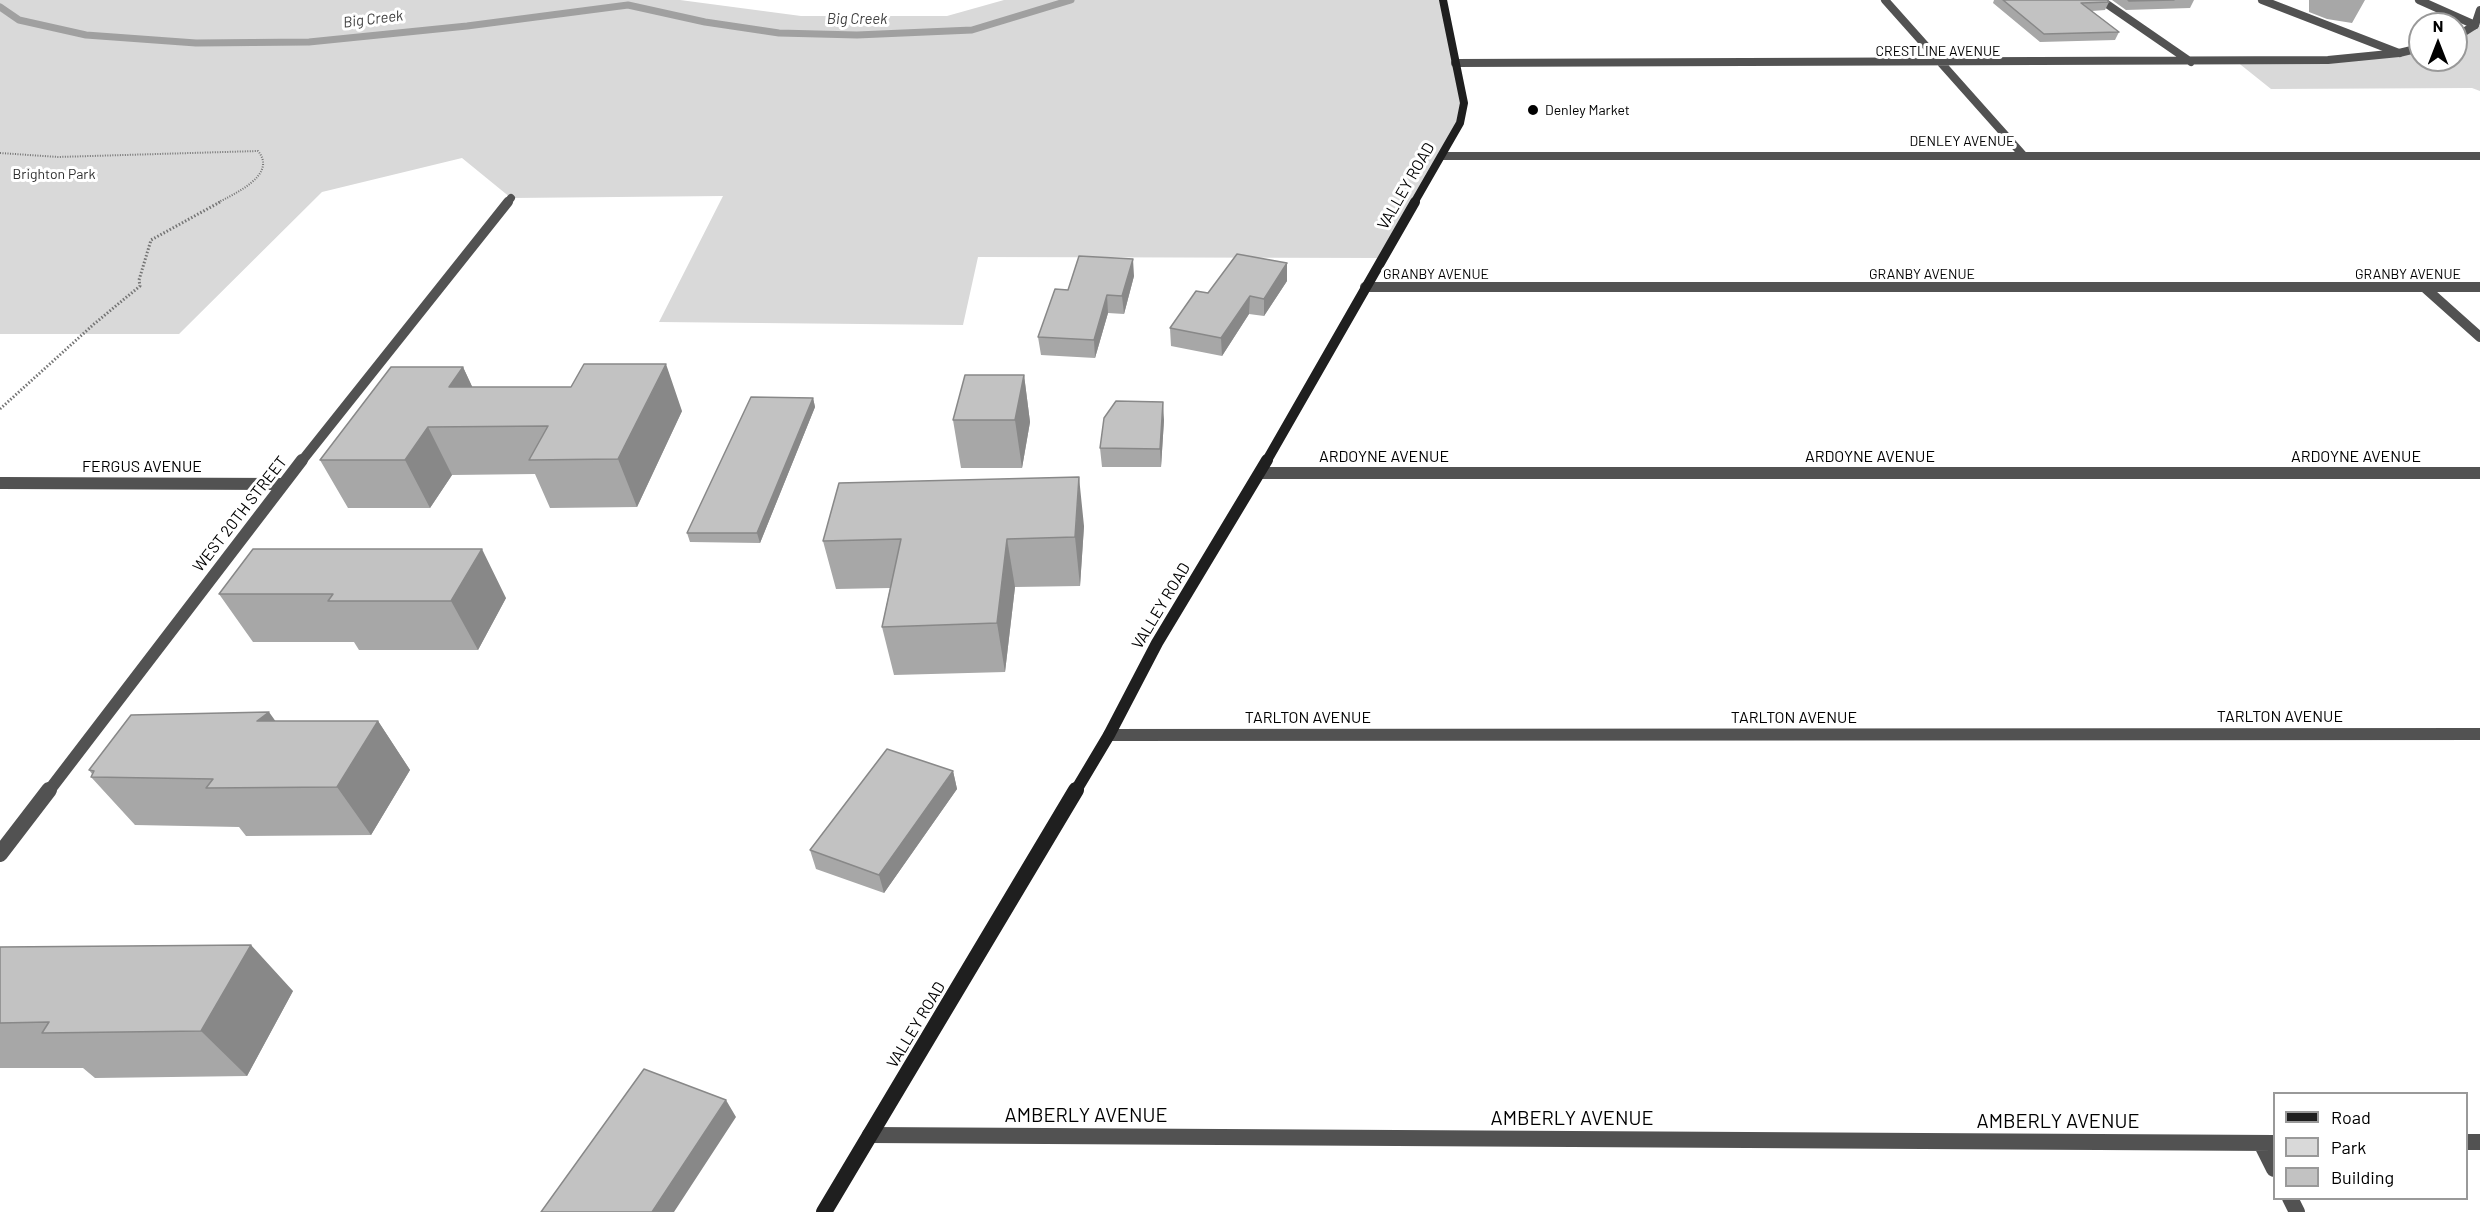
<!DOCTYPE html>
<style>
body{margin:0}
#map{position:relative;width:2480px;height:1212px;overflow:hidden;background:#fff;font-family:Barlow,sans-serif}
canvas{display:block}
.legend{position:absolute;left:2273px;top:1092px;width:195px;height:108px;box-sizing:border-box;background:#fff;border:2px solid #999;margin:0;padding:8px 10px;list-style:none;font-size:18px;color:#000}
.legend li{display:flex;align-items:center;gap:12px;height:30px}
.legend b{width:30px;border:2px solid #999}
.north{position:absolute;left:2408px;top:12px;width:60px;height:60px;box-sizing:border-box;background:#fff;border:2px solid #999;border-radius:50%;rotate:0deg;font-size:16px;font-weight:700;line-height:24px;text-align:center;color:#000}
.north::after{content:'';display:block;margin:auto;width:21px;height:27px;background:#000;clip-path:polygon(50% 0,100% 100%,50% 72%,0 100%)}
</style>
<div id="map">
<canvas width="2480" height="1212"></canvas>
<ul class="legend">
<li><b style="height:8px;background:#1f1f1f"></b>Road</li>
<li><b style="height:16px;background:#d9d9d9"></b>Park</li>
<li><b style="height:16px;background:#c2c2c2"></b>Building</li>
</ul>
<div class="north">N</div>
</div>
<script>
const ctx = document.querySelector('canvas').getContext('2d');
ctx.lineJoin = 'round';
function fill(path, color) {
  ctx.fillStyle = color;
  ctx.fill(path, 'evenodd');
}
function stroke(path, color, width, dash) {
  ctx.strokeStyle = color;
  ctx.lineWidth = width;
  ctx.lineCap = dash ? 'butt' : 'round';
  ctx.setLineDash(dash || []);
  ctx.stroke(path);
}
function label(font, color, halo, rows, align = 'center') {
  ctx.font = font + ' Barlow,sans-serif';
  ctx.lineWidth = 6;
  ctx.setLineDash([]);
  ctx.textBaseline = 'middle';
  ctx.strokeStyle = halo;
  ctx.fillStyle = color;
  for (const [text, x, y, turn = 0] of rows) {
    ctx.save();
    ctx.translate(x, y);
    ctx.rotate((+turn || 0) * Math.PI / 180);
    ctx.textAlign = isNaN(turn) ? turn : align;
    if (halo) ctx.strokeText(text, 0, 0);
    ctx.fillText(text, 0, 0);
    ctx.restore();
  }
}
fill(new Path2D(`
 M 0,0 L 680,0 L 801,16 L 947,16 L 1004,0 L 1443,0 L 1464,103 L 1460,123 L 1383,258 L 978,257 L 963,325 L 659,322 L 723,196 L 511,198 L 462,158 L 322,192 L 179,334 L 0,334 Z
 M 2480,10 L 2480,91 L 2472,88 L 2271,89 L 2236,61 L 2328,60 L 2420,48 L 2420,60 L 2456,60 L 2456,37 L 2475,25 Z`), '#d9d9d9');
stroke(new Path2D(`
 M 0,7 L 19,20 L 86,35 L 196,43 L 309,42 L 467,26 L 628,5 L 705,22 L 779,33 L 857,35 L 972,30 L 1071,0`), '#a0a0a0', 7);
stroke(new Path2D(`
 M 0,153 L 58,157 L 258,151 C 278,175 234,194 217,203`), '#747474', 2, [1, 1.5]);
stroke(new Path2D(`
 M 0,409 L 94,324 L 140,286 L 139,280 L 151,240 L 220,202`), '#747474', 3, [1.5, 2]);
stroke(new Path2D(`
 M 2262,0 L 2399,53
 M 2419,0 L 2475,25`), '#525252', 8);
stroke(new Path2D(`
 M 1885,0 L 2023,155
 M 2101,0 L 2191,62
 M 2456,37 L 2475,25 L 2480,10
 M 1455,63 L 2328,60 L 2399,53 L 2420,48
 M 1443,156 L 2480,156
 M 507,203 L 511,198`), '#525252', 8);
stroke(new Path2D(`
 M 1365,287 L 2480,287
 M 2424,287 L 2480,337
 M 301,462 L 508,202`), '#525252', 10);
stroke(new Path2D(`
 M 1260,473 L 2480,473
 M 0,483 L 283,484
 M 1109,735 L 2480,734
 M 48,792 L 302,460`), '#525252', 12);
stroke(new Path2D(`
 M 0,854 L 49,790
 M 870,1135 L 2274,1143
 M 2466,1142 L 2480,1142
 M 2261,1143 L 2274,1169
 M 2290,1198 L 2297,1212`), '#525252', 16);
stroke(new Path2D(`
 M 1414,203 L 1460,123 L 1464,103 L 1443,0`), '#1f1f1f', 8);
stroke(new Path2D(`
 M 1266,462 L 1415,202`), '#1f1f1f', 10);
stroke(new Path2D(`
 M 1075,792 L 1109,735 L 1157,643 L 1267,460`), '#1f1f1f', 12);
stroke(new Path2D(`
 M 824,1212 L 1076,790`), '#1f1f1f', 16);
fill(new Path2D(`
 M 1994,0 L 2107,0 L 2109,2 L 2105,10 L 2092,11 L 2119,32 L 2115,40 L 2040,42 L 1993,3 Z
 M 2112,0 L 2194,0 L 2190,8 L 2126,10 Z
 M 2309,0 L 2365,0 L 2352,23 L 2327,19 L 2309,12 Z
 M 1134,276 L 1124,314 L 1108,313 L 1095,358 L 1041,355 L 1038,337 L 1068,290 Z
 M 1287,281 L 1264,316 L 1249,314 L 1222,356 L 1171,346 L 1170,328 L 1208,293 Z
 M 463,367 L 472,387 L 682,411 L 637,507 L 550,508 L 535,474 L 452,475 L 430,508 L 348,508 L 320,460 Z
 M 1024,375 L 1030,422 L 1022,468 L 961,468 L 953,420 Z
 M 813,398 L 815,407 L 760,543 L 690,542 L 687,533 Z
 M 1164,420 L 1161,467 L 1102,467 L 1100,448 Z
 M 1084,526 L 1080,586 L 1015,587 L 1005,672 L 894,675 L 882,627 L 890,588 L 836,589 L 823,541 Z
 M 253,549 L 506,598 L 478,650 L 359,650 L 354,642 L 253,642 L 219,594 Z
 M 275,721 L 378,721 L 410,770 L 371,835 L 246,836 L 239,827 L 135,825 L 91,777 L 92,774 L 89,770 Z
 M 953,771 L 957,789 L 884,893 L 816,869 L 810,850 Z
 M 0,947 L 293,991 L 247,1076 L 95,1078 L 83,1068 L 0,1068 Z`), '#a7a7a7');
fill(new Path2D(`
 M 1133,259 L 1134,276 L 1124,314 L 1122,296 Z
 M 1287,263 L 1287,281 L 1264,316 L 1264,299 Z
 M 1107,295 L 1108,313 L 1095,358 L 1094,340 Z
 M 1250,296 L 1249,314 L 1222,356 L 1221,338 Z
 M 666,364 L 682,411 L 637,507 L 618,459 Z
 M 463,367 L 485,414 L 449,387 Z
 M 1024,375 L 1030,422 L 1022,468 L 1015,420 Z
 M 813,398 L 815,407 L 760,543 L 757,533 Z
 M 1163,402 L 1164,420 L 1161,467 L 1160,449 Z
 M 428,427 L 452,475 L 430,508 L 405,460 Z
 M 1079,477 L 1084,526 L 1080,586 L 1075,537 Z
 M 1007,539 L 1015,587 L 1005,672 L 997,623 Z
 M 482,549 L 506,598 L 478,650 L 451,601 Z
 M 269,712 L 304,761 L 257,721 Z
 M 378,721 L 410,770 L 371,835 L 337,787 Z
 M 953,771 L 957,789 L 884,893 L 879,875 Z
 M 251,945 L 293,991 L 247,1076 L 201,1031 Z
 M 726,1100 L 736,1117 L 674,1212 L 652,1212 Z`), '#888');
const building = new Path2D(`
 M 2003,0 L 2107,0 L 2109,2 L 2081,3 L 2119,32 L 2044,34 Z
 M 2128,0 L 2174,0 L 2129,1 Z
 M 1237,254 L 1287,263 L 1264,299 L 1250,296 L 1221,338 L 1170,328 L 1196,291 L 1208,293 Z
 M 1079,256 L 1133,259 L 1122,296 L 1107,295 L 1094,340 L 1038,337 L 1055,289 L 1068,290 Z
 M 584,364 L 666,364 L 618,459 L 529,460 L 548,426 L 428,427 L 405,460 L 320,460 L 391,367 L 463,367 L 449,387 L 571,387 Z
 M 965,375 L 1024,375 L 1015,420 L 953,420 Z
 M 751,397 L 813,398 L 757,533 L 687,533 Z
 M 1116,401 L 1163,402 L 1160,449 L 1100,448 L 1104,418 Z
 M 1079,477 L 1075,537 L 1007,539 L 997,623 L 882,627 L 901,539 L 823,541 L 839,483 Z
 M 253,549 L 482,549 L 451,601 L 328,601 L 333,594 L 219,594 Z
 M 269,712 L 257,721 L 378,721 L 337,787 L 206,788 L 213,779 L 91,777 L 94,771 L 89,770 L 131,715 Z
 M 887,749 L 953,771 L 879,875 L 810,850 Z
 M 251,945 L 201,1031 L 42,1033 L 49,1022 L 0,1023 L 0,947 Z
 M 644,1069 L 726,1100 L 652,1212 L 541,1212 Z`);
fill(building, '#c2c2c2');
stroke(building, '#888', 1.5);
for (const [x, y, r, color] of [
 [1533,110,6,"#000"]
]) {
  const dot = new Path2D();
  dot.arc(x, y, r, 0, 2 * Math.PI);
  ctx.fillStyle = color;
  ctx.fill(dot);
  stroke(dot, '#fff', 2);
}
label('14px', '#000', '#fff', [
 ["CRESTLINE AVENUE",1938,51],
 ["DENLEY AVENUE",1962,141],
 ["GRANBY AVENUE",1436,274],
 ["GRANBY AVENUE",1922,274],
 ["GRANBY AVENUE",2408,274]
]);
label('14px', '#000', '#fff', [
 ["Denley Market",1545,110]
], 'left');
label('14px', '#303030', '#fff', [
 ["Brighton Park",54,174]
]);
label('italic 15px', '#414141', '#fff', [
 ["Big Creek",373,19,-7],
 ["Big Creek",857,19]
]);
label('16px', '#000', '#fff', [
 ["VALLEY ROAD",1406,186,-60],
 ["ARDOYNE AVENUE",1384,457],
 ["ARDOYNE AVENUE",1870,457],
 ["ARDOYNE AVENUE",2356,457],
 ["FERGUS AVENUE",142,467],
 ["WEST 20TH STREET",240,514,-52],
 ["VALLEY ROAD",1161,606,-59],
 ["TARLTON AVENUE",2280,717],
 ["TARLTON AVENUE",1308,718],
 ["TARLTON AVENUE",1794,718],
 ["VALLEY ROAD",916,1025,-59]
]);
label('20px', '#000', '#fff', [
 ["AMBERLY AVENUE",1086,1115],
 ["AMBERLY AVENUE",1572,1118],
 ["AMBERLY AVENUE",2058,1121]
]);
</script>
